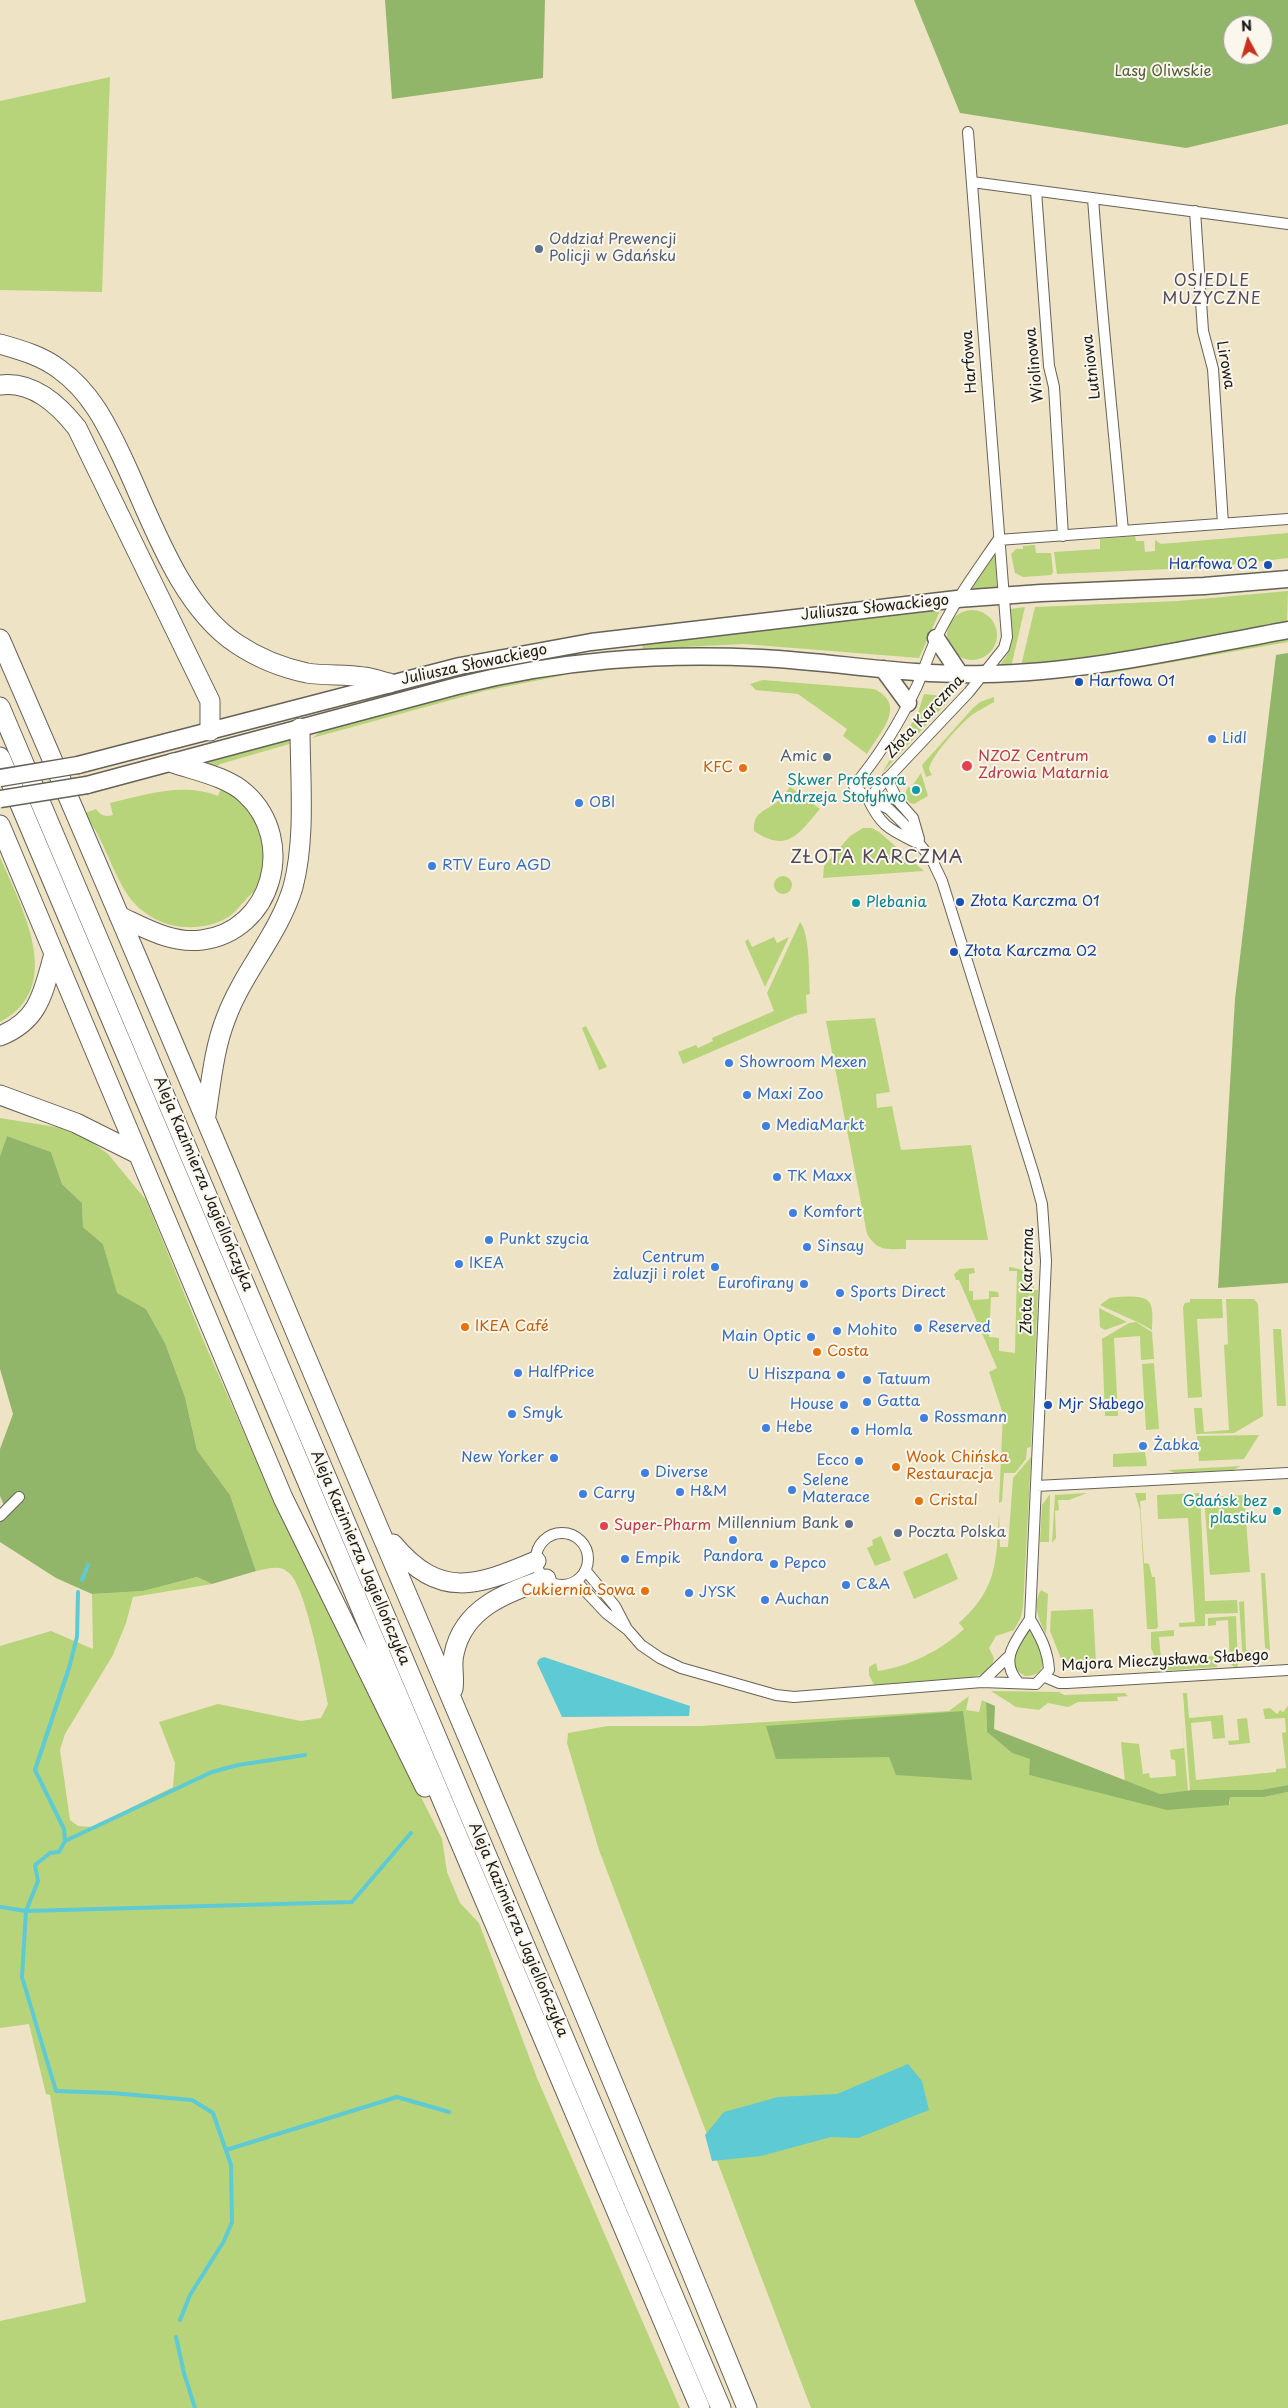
<!DOCTYPE html>
<meta charset="utf-8">
<style>
body{margin:0}
#map{position:relative;width:1288px;height:2408px;overflow:hidden;background:#eee3c4;font-family:"Playpen Sans",sans-serif}
canvas{display:block}
.north{position:absolute;left:1223px;top:15px;width:50px;height:50px;box-sizing:border-box;background:#fbf7ec;border:1px solid #a29f99;border-radius:50%;rotate:354deg;font-size:14px;font-weight:700;line-height:20px;text-align:center;color:#1c1c1c}
.north::after{content:'';display:block;margin:auto;width:18px;height:22px;background:#c8321e;clip-path:polygon(50% 0,100% 100%,50% 72%,0 100%)}
</style>
<div id="map">
<canvas width="1288" height="2408"></canvas>
<div class="north">N</div>
</div>
<script>
const ctx = document.querySelector('canvas').getContext('2d');
ctx.lineJoin = 'round';
function fill(path, color) {
  ctx.fillStyle = color;
  ctx.fill(path, 'evenodd');
}
function stroke(path, color, width, dash) {
  ctx.strokeStyle = color;
  ctx.lineWidth = width;
  ctx.lineCap = dash ? 'butt' : 'round';
  ctx.setLineDash(dash || []);
  ctx.stroke(path);
}
function label(font, color, halo, rows, align = 'center') {
  ctx.font = font + ' "Playpen Sans",sans-serif';
  ctx.lineWidth = 4;
  ctx.setLineDash([]);
  ctx.textBaseline = 'middle';
  ctx.strokeStyle = halo;
  ctx.fillStyle = color;
  for (const [text, x, y, turn = 0] of rows) {
    ctx.save();
    ctx.translate(x, y);
    ctx.rotate((+turn || 0) * Math.PI / 180);
    ctx.textAlign = isNaN(turn) ? turn : align;
    if (halo) ctx.strokeText(text, 0, 0);
    ctx.fillText(text, 0, 0);
    ctx.restore();
  }
}
fill(new Path2D(`
 M 110,77 L 102,292 L 0,290 L 0,101 Z
 M 1288,533 L 1288,558 L 1213,567 L 1057,574 L 1054,552 L 1100,549 L 1100,539 L 1135,536 L 1136,541 L 1144,541 L 1145,552 L 1155,551 L 1155,540 L 1161,544 Z
 M 1035,545 L 1036,553 L 1051,553 L 1053,572 L 1051,575 L 1023,577 L 1015,573 L 1011,554 L 1016,549 L 1023,549 L 1023,546 Z
 M 995,552 L 997,588 L 973,588 L 973,587 Z
 M 1288,591 L 1287,623 L 1081,659 L 1021,666 L 1035,607 L 1178,601 Z
 M 1025,607 L 1012,663 L 1010,667 L 1000,665 L 1007,655 L 1012,641 L 1010,609 Z
 M 940,609 L 940,611 L 919,658 L 744,644 L 643,649 L 642,644 Z
 M947 635a25 25 0 1 1 50 0a25 25 0 1 1-50 0Z
 M 1288,638 L 1288,642 L 1105,674 L 1121,667 Z
 M 570,674 L 484,691 L 312,738 L 325,729 C 406,707 486,681 570,674 Z
 M 763,680 L 874,689 C 908,705 880,732 867,754 L 843,736 L 847,729 L 798,694 L 756,690 L 750,684 Z
 M 924,694 L 952,697 L 882,773 L 918,713 Z
 M 994,697 L 994,702 C 987,706 980,710 973,714 C 962,722 931,756 929,769 L 932,775 L 926,777 L 922,765 L 973,708 L 980,702 Z
 M 292,738 L 293,743 L 220,764 L 215,768 L 202,764 Z
 M 921,773 L 928,796 L 914,804 L 910,803 L 904,796 L 908,787 L 911,788 Z
 M 222,787 L 249,806 L 266,843 L 261,888 C 246,893 240,913 221,921 C 187,935 148,925 127,894 C 116,877 109,857 100,839 C 96,829 89,822 85,813 L 96,809 C 101,816 105,817 113,815 L 110,803 C 145,795 183,782 218,796 Z
 M 790,787 L 820,809 C 799,833 788,854 754,831 C 753,812 764,812 777,802 C 782,798 786,792 790,787 Z
 M 863,828 L 872,828 L 879,832 L 924,871 L 823,878 L 824,866 L 850,836 Z
 M 0,857 C 21,907 67,987 0,1022 Z
 M774 885a9 9 0 1 1 18 0a9 9 0 1 1-18 0Z
 M 800,922 C 810,934 809,976 810,994 L 806,995 L 807,1013 L 797,1015 L 683,1064 L 678,1052 L 696,1045 L 698,1048 L 713,1041 L 712,1038 L 774,1011 L 767,993 Z
 M 774,937 L 777,943 L 789,937 L 765,987 L 745,942 L 748,939 L 752,947 Z
 M 875,1018 L 890,1092 L 876,1094 L 877,1108 L 892,1106 L 901,1150 L 971,1145 L 988,1240 L 906,1240 L 906,1249 C 887,1249 878,1252 867,1234 L 826,1021 Z
 M 586,1026 L 607,1067 L 599,1070 L 582,1028 Z
 M 0,1118 L 62,1128 L 90,1141 L 108,1154 L 146,1200 L 204,1342 L 273,1499 L 442,1839 L 447,1872 L 460,1903 L 479,1923 L 537,2078 L 680,2408 L 0,2408 L 0,2321 L 86,2302 L 50,2095 L 46,2094 L 29,2024 L 0,2028 L 0,1646 L 51,1631 L 93,1649 L 92,1594 L 143,1591 L 197,1577 L 212,1584 L 133,1597 L 126,1623 L 113,1655 L 65,1734 L 60,1750 L 70,1820 L 78,1826 L 92,1827 L 173,1787 L 175,1763 L 159,1722 L 218,1704 L 301,1721 L 321,1718 L 328,1704 C 323,1679 306,1587 289,1573 C 280,1564 268,1569 256,1571 L 230,1495 L 197,1450 L 185,1397 L 165,1343 L 146,1309 L 116,1293 L 103,1244 L 83,1227 L 82,1203 L 62,1184 L 51,1152 L 7,1136 L 0,1156 Z
 M 1009,1267 C 1023,1269 1035,1273 1034,1290 L 1038,1290 L 1031,1447 L 1027,1448 L 1026,1459 L 1015,1473 L 1004,1473 L 1002,1501 L 999,1503 L 1003,1414 L 989,1372 L 997,1368 L 959,1280 L 956,1280 L 954,1274 L 960,1269 L 974,1268 L 975,1273 L 969,1274 L 969,1291 L 973,1291 L 973,1300 L 989,1299 L 989,1291 L 998,1292 L 999,1297 L 991,1297 L 989,1337 L 999,1338 L 999,1351 L 1015,1353 L 1017,1271 L 1009,1271 Z
 M 1110,1298 C 1118,1297 1143,1294 1149,1302 C 1154,1308 1152,1322 1152,1330 C 1136,1320 1118,1314 1100,1305 Z
 M 1190,1299 L 1222,1299 L 1223,1318 L 1197,1319 L 1202,1397 L 1188,1398 L 1183,1307 L 1185,1303 L 1190,1302 Z
 M 1226,1299 L 1254,1299 L 1258,1304 L 1263,1416 L 1234,1433 L 1196,1434 L 1194,1408 L 1202,1408 L 1204,1432 L 1229,1430 L 1224,1345 L 1228,1344 Z
 M 1099,1308 L 1127,1322 L 1105,1330 L 1100,1327 Z
 M 1136,1322 L 1152,1332 L 1154,1359 L 1141,1360 L 1140,1336 L 1114,1338 L 1118,1416 L 1105,1416 L 1102,1339 L 1129,1323 Z
 M 1273,1329 L 1281,1329 L 1286,1406 L 1277,1406 Z
 M 1154,1363 L 1159,1429 L 1146,1430 L 1142,1364 Z
 M 1259,1435 L 1244,1459 L 1199,1461 L 1197,1436 Z
 M 1145,1452 L 1147,1466 L 1113,1467 L 1113,1454 Z
 M 1031,1457 L 1023,1607 L 1021,1617 L 1014,1630 L 996,1636 L 989,1648 L 994,1658 C 992,1670 983,1675 972,1677 L 874,1685 L 869,1675 L 869,1667 L 876,1663 L 878,1671 C 910,1666 940,1651 964,1629 L 959,1623 C 998,1588 996,1562 999,1513 L 1000,1547 L 1008,1547 L 1013,1478 Z
 M 1241,1466 L 1233,1470 L 1175,1473 L 1168,1470 Z
 M 1087,1493 L 1069,1500 L 1058,1500 L 1059,1510 L 1055,1511 L 1056,1538 L 1052,1543 L 1055,1495 Z
 M 1135,1493 L 1146,1493 L 1146,1500 L 1140,1501 L 1144,1563 L 1149,1564 L 1152,1577 L 1155,1577 L 1158,1627 L 1156,1629 L 1147,1629 L 1140,1510 Z
 M 1200,1493 L 1205,1601 L 1237,1600 L 1238,1613 L 1205,1614 L 1205,1626 L 1179,1627 L 1179,1623 L 1195,1622 L 1188,1518 L 1158,1519 L 1157,1495 Z
 M 1050,1494 L 1049,1542 L 1040,1542 L 1042,1505 Z
 M 1244,1495 L 1250,1572 L 1210,1575 L 1204,1497 Z
 M 881,1536 L 891,1560 L 875,1566 L 867,1548 L 873,1545 L 872,1540 Z
 M 947,1553 L 958,1579 L 914,1599 L 903,1572 Z
 M 1261,1573 L 1265,1573 L 1270,1650 L 1265,1648 Z
 M 1041,1590 L 1048,1594 L 1046,1634 C 1039,1621 1032,1604 1041,1590 Z
 M 1244,1601 L 1246,1650 L 1259,1651 L 1257,1661 L 1243,1662 L 1239,1602 Z
 M 1093,1609 L 1096,1662 L 1092,1662 L 1093,1669 L 1065,1669 L 1050,1631 L 1051,1611 Z
 M 1236,1616 L 1238,1667 L 1243,1668 L 1235,1668 L 1230,1663 L 1228,1620 L 1216,1621 L 1216,1625 L 1208,1626 L 1208,1618 Z
 M 1030,1628 C 1039,1642 1056,1676 1025,1676 L 1014,1669 L 1014,1651 Z
 M 1174,1630 L 1174,1636 L 1159,1637 L 1161,1658 L 1218,1656 L 1217,1667 L 1161,1671 L 1151,1648 L 1151,1632 Z
 M 991,1691 L 1059,1692 L 1064,1695 L 1125,1693 L 1128,1696 L 1117,1697 L 1118,1701 L 1078,1702 L 1068,1707 L 1048,1703 L 1039,1710 L 1016,1707 Z
 M 1183,1693 L 1187,1693 L 1189,1718 L 1223,1715 L 1225,1738 L 1213,1739 L 1211,1721 L 1191,1723 L 1196,1780 L 1276,1772 L 1276,1769 L 1286,1768 L 1282,1733 L 1286,1732 L 1285,1718 L 1265,1719 L 1263,1709 L 1270,1708 L 1277,1714 L 1280,1710 L 1283,1712 L 1288,1706 L 1288,1785 L 1260,1790 L 1190,1791 Z
 M 969,1696 L 966,1710 L 979,1712 L 982,1700 L 986,1702 L 987,1732 L 1012,1753 L 1031,1759 L 1029,1775 L 1068,1784 L 1230,1804 L 1230,1797 L 1264,1797 L 1288,1792 L 1288,2408 L 811,2408 L 599,1850 L 567,1743 L 568,1733 L 608,1726 L 701,1726 L 949,1711 Z
 M 1247,1718 L 1250,1743 L 1229,1745 L 1228,1741 L 1239,1740 L 1237,1719 Z
 M 1182,1722 L 1188,1791 L 1160,1794 L 1125,1782 L 1121,1742 L 1139,1744 L 1143,1774 L 1149,1773 L 1150,1778 L 1176,1776 L 1175,1760 L 1171,1759 L 1170,1750 L 1184,1748 Z`), '#b7d47a');
fill(new Path2D(`
 M 385,0 L 545,0 L 543,78 L 392,99 Z
 M 914,0 L 1288,0 L 1288,124 L 1186,148 L 960,113 ZM 1233,25 L 1263,25 L 1263,55 L 1233,55 Z
 M 1288,653 L 1288,1283 L 1218,1288 L 1235,999 L 1276,655 Z
 M 7,1136 L 51,1152 L 62,1184 L 82,1203 L 83,1227 L 103,1244 L 117,1293 L 146,1309 L 165,1343 L 185,1397 L 197,1450 L 230,1495 L 256,1571 L 212,1584 L 197,1577 L 143,1591 L 92,1594 L 56,1578 L 0,1542 L 0,1520 L 8,1515 L 0,1496 L 0,1449 L 13,1414 L 0,1369 L 0,1156 Z
 M 986,1702 L 995,1706 L 994,1729 L 1160,1794 L 1193,1790 L 1260,1790 L 1288,1785 L 1288,1792 L 1264,1797 L 1230,1797 L 1229,1805 L 1167,1810 L 1029,1775 L 1030,1759 L 1012,1753 L 987,1732 Z
 M 963,1711 L 972,1780 L 896,1775 L 889,1757 L 776,1759 L 766,1726 Z`), '#91b66a');
fill(new Path2D(`
 M 544,1657 L 690,1706 L 689,1716 L 562,1717 L 537,1663 L 539,1659 Z
 M 908,2064 L 922,2081 L 929,2110 L 858,2138 L 831,2137 L 761,2156 L 712,2161 L 705,2135 L 724,2112 L 778,2097 L 837,2094 Z`), '#5dcad4');
stroke(new Path2D(`
 M 82,1580 L 88,1565
 M 78,1592 L 77,1637 L 69,1668 L 35,1770 L 64,1829 L 65,1841 L 59,1852 L 50,1853 L 35,1865 L 38,1881 L 26,1911 L 22,1977 L 56,2091 L 112,2093 L 192,2100 L 213,2113 L 231,2165 L 232,2222 L 224,2241 L 190,2295 L 180,2320
 M 65,1841 L 212,1772 L 238,1765 L 305,1755
 M 0,1907 L 26,1911 L 352,1902 L 411,1833
 M 226,2150 L 397,2097 L 449,2112
 M 176,2337 L 184,2373 L 195,2408`), '#5dcad4', 4);
const street = new Path2D(`
 M 972,182 L 1288,224
 M 1036,191 L 1049,366 L 1054,387 L 1063,536
 M 1093,198 C 1101,309 1113,420 1123,531
 M 1195,211 L 1203,331 L 1213,369 L 1223,524
 M 998,540 C 976,572 954,602 937,637 C 929,653 924,670 917,686 C 900,722 879,756 854,786 L 868,799 L 889,809 L 904,824 L 932,860 L 942,881 L 1034,1175 L 1042,1204 L 1046,1261 L 1030,1619 C 1017,1640 998,1659 1018,1682
 M 998,540 L 1288,519
 M 887,778 L 898,801 L 913,818 L 919,839
 M 868,799 L 969,692 L 1004,648 L 1007,637 L 968,132
 M 868,799 C 881,826 889,829 915,842
 M 1036,1486 L 1288,1473
 M 0,1516 L 19,1497
 M536 1559a26 26 0 1 1 52 0a26 26 0 1 1-52 0Z
 M 586,1571 L 615,1606 L 626,1627
 M 576,1581 L 606,1613 L 628,1630 L 641,1645 L 660,1658 L 681,1668 L 776,1695 L 794,1697 L 982,1682 L 1036,1684 L 1049,1670 C 1048,1650 1040,1636 1030,1619
 M 1045,1677 L 1059,1683 L 1067,1683 L 1288,1670
 M 982,1682 L 1008,1657`);
const primary = new Path2D(`
 M 936,638 L 960,674
 M 883,669 L 908,703
 M 78,765 L 460,666 L 591,642 L 957,599 L 1041,593 L 1204,586 L 1288,579
 M 87,785 L 457,686 C 561,660 655,653 762,658 C 836,662 910,676 984,674 C 1085,673 1189,648 1288,630`);
const highway = new Path2D(`
 M 0,344 C 21,350 42,356 59,369 C 90,391 106,423 122,457 C 151,518 179,606 237,644 C 258,658 283,668 307,673 C 326,676 345,674 364,677 C 372,678 381,681 389,683
 M 0,385 C 33,381 58,404 77,428 L 210,701 L 210,731
 M 0,639 C 130,937 255,1237 382,1536 C 506,1825 628,2116 747,2408
 M 0,707 L 721,2408
 M 0,757 L 700,2408
 M 0,825 L 283,1498 L 425,1787
 M 119,916 C 145,928 172,944 202,940 C 272,931 297,841 246,794 C 228,777 197,771 173,763
 M 0,1036 C 40,1020 43,992 54,954
 M 0,1095 L 76,1123 L 138,1154
 M 206,1115 C 211,1083 214,1048 226,1018 C 243,972 279,934 293,887 C 306,838 300,778 300,728
 M 393,1544 C 440,1600 477,1586 536,1561
 M 453,1689 C 455,1677 451,1665 454,1654 C 463,1608 507,1592 546,1579`);
stroke(street, '#666257', 12);
stroke(primary, '#666257', 19);
stroke(highway, '#666257', 21);
stroke(street, '#fff', 10);
stroke(primary, '#fff', 16);
stroke(highway, '#fff', 19);
const primaryBridge = new Path2D(`
 M 0,778 L 78,765
 M 0,799 L 87,785`);
stroke(primaryBridge, '#666257', 19, []);
stroke(primaryBridge, '#fff', 16);
for (const [x, y, r, color] of [
 [539,249,5,"#5c6f8a"],
 [1268,565,5,"#1a4fb4"],
 [1079,682,5,"#1a4fb4"],
 [1212,739,5,"#3f7fe0"],
 [827,757,5,"#5c6f8a"],
 [967,766,6,"#e0444e"],
 [743,768,5,"#e8710a"],
 [916,790,5,"#0f9aa8"],
 [579,803,5,"#3f7fe0"],
 [432,866,5,"#3f7fe0"],
 [960,902,5,"#1a4fb4"],
 [856,903,5,"#0f9aa8"],
 [954,952,5,"#1a4fb4"],
 [729,1063,5,"#3f7fe0"],
 [747,1095,5,"#3f7fe0"],
 [766,1126,5,"#3f7fe0"],
 [777,1177,5,"#3f7fe0"],
 [793,1213,5,"#3f7fe0"],
 [489,1240,5,"#3f7fe0"],
 [807,1247,5,"#3f7fe0"],
 [459,1264,5,"#3f7fe0"],
 [715,1267,5,"#3f7fe0"],
 [804,1284,5,"#3f7fe0"],
 [840,1293,5,"#3f7fe0"],
 [465,1327,5,"#e8710a"],
 [918,1328,5,"#3f7fe0"],
 [837,1331,5,"#3f7fe0"],
 [811,1337,5,"#3f7fe0"],
 [817,1352,5,"#e8710a"],
 [518,1373,5,"#3f7fe0"],
 [841,1375,5,"#3f7fe0"],
 [867,1380,5,"#3f7fe0"],
 [867,1402,5,"#3f7fe0"],
 [844,1405,5,"#3f7fe0"],
 [1048,1405,5,"#1a4fb4"],
 [512,1414,5,"#3f7fe0"],
 [924,1418,5,"#3f7fe0"],
 [766,1428,5,"#3f7fe0"],
 [855,1431,5,"#3f7fe0"],
 [1143,1446,5,"#3f7fe0"],
 [554,1458,5,"#3f7fe0"],
 [859,1461,5,"#3f7fe0"],
 [896,1467,5,"#e8710a"],
 [645,1473,5,"#3f7fe0"],
 [792,1490,5,"#3f7fe0"],
 [680,1492,5,"#3f7fe0"],
 [583,1494,5,"#3f7fe0"],
 [919,1501,5,"#e8710a"],
 [1277,1511,5,"#0f9aa8"],
 [849,1524,5,"#5c6f8a"],
 [604,1526,5,"#e0444e"],
 [898,1533,5,"#5c6f8a"],
 [733,1540,5,"#3f7fe0"],
 [625,1559,5,"#3f7fe0"],
 [774,1564,5,"#3f7fe0"],
 [846,1585,5,"#3f7fe0"],
 [645,1591,5,"#e8710a"],
 [689,1593,5,"#3f7fe0"],
 [765,1600,5,"#3f7fe0"]
]) {
  const dot = new Path2D();
  dot.arc(x, y, r, 0, 2 * Math.PI);
  ctx.fillStyle = color;
  ctx.fill(dot);
  stroke(dot, '#fbf7ec', 2);
}
label('15px', '#525c3d', '#fbf7ec', [
 ["Lasy Oliwskie",1163,72]
]);
label('15px', '#4e5e75', '#fbf7ec', [
 ["Oddział Prewencji",549,240],
 ["Policji w Gdańsku",549,257],
 ["Amic",817,757,"right"],
 ["Millennium Bank",839,1524,"right"],
 ["Poczta Polska",908,1533]
], 'left');
label('15px', '#1c1c1c', '#fbf7ec', [
 ["Harfowa",970,362,-94],
 ["Wiolinowa",1035,365,-96],
 ["Lirowa",1225,365,80],
 ["Lutniowa",1092,367,-97],
 ["Juliusza Słowackiego",875,608,-6],
 ["Juliusza Słowackiego",474,665,-12],
 ["Złota Karczma",925,717,-47],
 ["Aleja Kazimierza Jagiellończyka",203,1184,67],
 ["Złota Karczma",1028,1281,-89],
 ["Aleja Kazimierza Jagiellończyka",360,1558,67],
 ["Majora Mieczysława Słabego",1165,1661,-3],
 ["Aleja Kazimierza Jagiellończyka",518,1930,67]
]);
label('15px', '#164399', '#fbf7ec', [
 ["Harfowa 02",1258,565,"right"],
 ["Harfowa 01",1089,682],
 ["Złota Karczma 01",970,902],
 ["Złota Karczma 02",964,952],
 ["Mjr Słabego",1058,1405]
], 'left');
label('15px', '#366cbe', '#fbf7ec', [
 ["Lidl",1222,739],
 ["OBI",589,803],
 ["RTV Euro AGD",442,866],
 ["Showroom Mexen",739,1063],
 ["Maxi Zoo",757,1095],
 ["MediaMarkt",776,1126],
 ["TK Maxx",787,1177],
 ["Komfort",803,1213],
 ["Punkt szycia",499,1240],
 ["Sinsay",817,1247],
 ["Centrum",705,1258,"right"],
 ["żaluzji i rolet",705,1275,"right"],
 ["IKEA",469,1264],
 ["Eurofirany",794,1284,"right"],
 ["Sports Direct",850,1293],
 ["Reserved",928,1328],
 ["Mohito",847,1331],
 ["Main Optic",801,1337,"right"],
 ["HalfPrice",528,1373],
 ["U Hiszpana",831,1375,"right"],
 ["Tatuum",877,1380],
 ["Gatta",877,1402],
 ["House",834,1405,"right"],
 ["Smyk",522,1414],
 ["Rossmann",934,1418],
 ["Hebe",776,1428],
 ["Homla",865,1431],
 ["Żabka",1153,1446],
 ["New Yorker",544,1458,"right"],
 ["Ecco",849,1461,"right"],
 ["Diverse",655,1473],
 ["Selene",802,1481],
 ["Materace",802,1498],
 ["H&M",690,1492],
 ["Carry",593,1494],
 ["Pandora",733,1557,"center"],
 ["Empik",635,1559],
 ["Pepco",784,1564],
 ["C&A",856,1585],
 ["JYSK",699,1593],
 ["Auchan",775,1600]
], 'left');
label('15px', '#be3a42', '#fbf7ec', [
 ["NZOZ Centrum",978,757],
 ["Zdrowia Matarnia",978,774],
 ["Super-Pharm",614,1526]
], 'left');
label('15px', '#c56008', '#fbf7ec', [
 ["KFC",733,768,"right"],
 ["IKEA Café",475,1327],
 ["Costa",827,1352],
 ["Wook Chińska",906,1458],
 ["Restauracja",906,1475],
 ["Cristal",929,1501],
 ["Cukiernia Sowa",635,1591,"right"]
], 'left');
label('15px', '#0d838f', '#fbf7ec', [
 ["Skwer Profesora",906,781],
 ["Andrzeja Stołyhwo",906,798],
 ["Plebania",866,903,"left"],
 ["Gdańsk bez",1267,1502],
 ["plastiku",1267,1519]
], 'right');
ctx.letterSpacing = '1px';
label('16px', '#504858', '#fbf7ec', [
 ["OSIEDLE",1212,282],
 ["MUZYCZNE",1212,300]
]);
ctx.letterSpacing = '0px';
ctx.letterSpacing = '1px';
label('18px', '#504858', '#fbf7ec', [
 ["ZŁOTA KARCZMA",877,858]
]);
ctx.letterSpacing = '0px';
</script>
